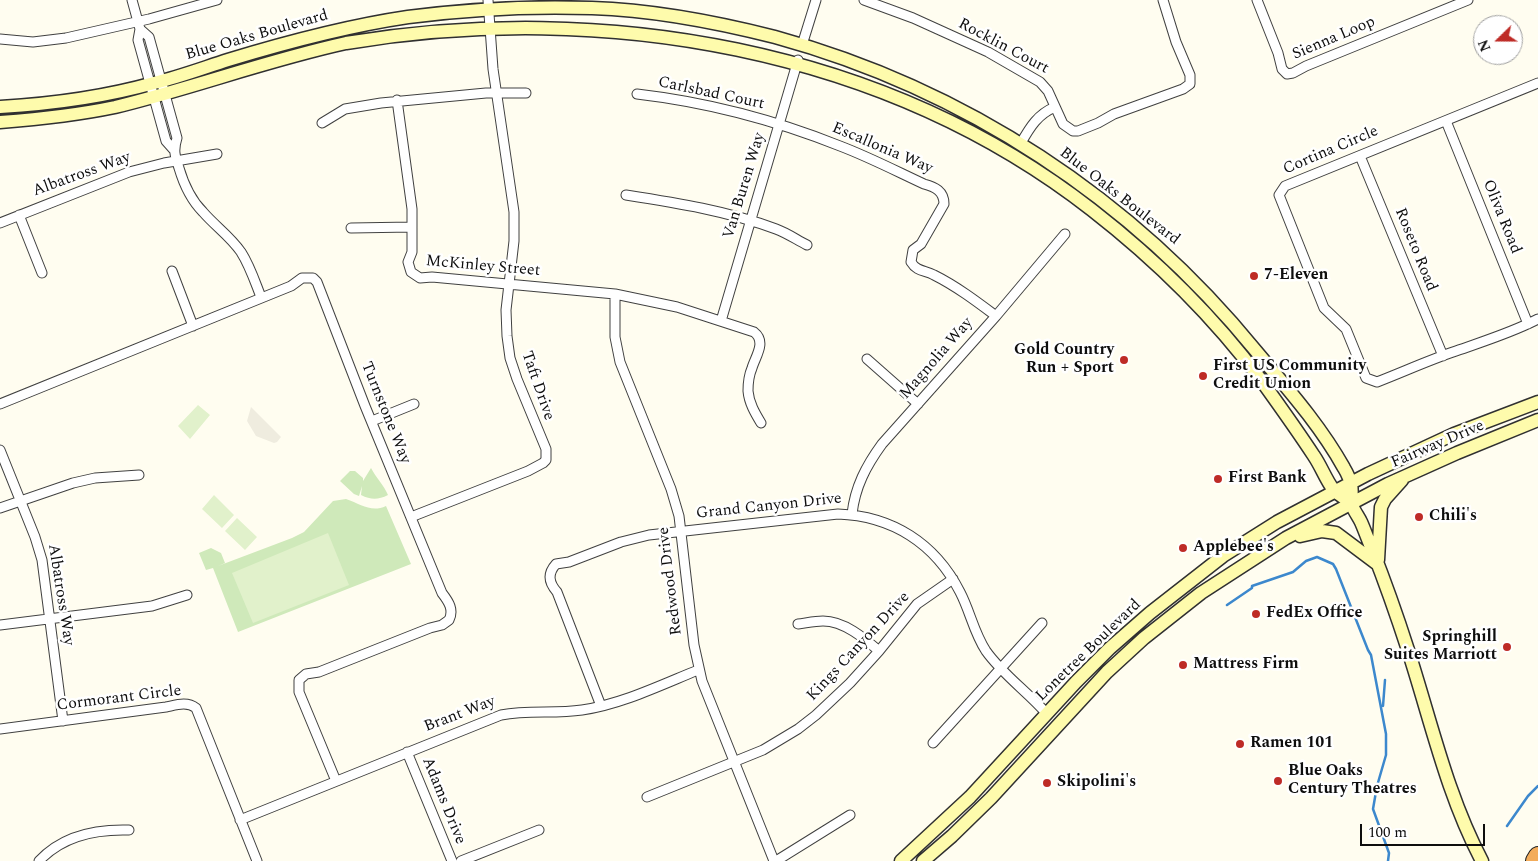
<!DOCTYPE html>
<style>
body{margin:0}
#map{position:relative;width:1538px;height:861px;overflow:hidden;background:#fffdf0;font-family:Spectral,serif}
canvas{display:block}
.north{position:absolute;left:1473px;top:15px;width:50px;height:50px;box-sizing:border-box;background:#fff;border:1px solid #9f9f9f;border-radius:50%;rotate:248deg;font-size:14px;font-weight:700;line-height:20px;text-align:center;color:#0e0e0e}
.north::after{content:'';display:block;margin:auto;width:18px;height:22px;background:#be2b26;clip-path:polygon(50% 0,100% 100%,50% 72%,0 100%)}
.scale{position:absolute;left:1360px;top:824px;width:125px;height:22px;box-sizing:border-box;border:2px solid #0e0e0e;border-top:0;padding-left:6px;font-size:15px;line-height:18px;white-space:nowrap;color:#0e0e0e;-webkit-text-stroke:4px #fff;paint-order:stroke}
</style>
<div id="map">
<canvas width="1538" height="861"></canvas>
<div class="north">N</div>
<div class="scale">100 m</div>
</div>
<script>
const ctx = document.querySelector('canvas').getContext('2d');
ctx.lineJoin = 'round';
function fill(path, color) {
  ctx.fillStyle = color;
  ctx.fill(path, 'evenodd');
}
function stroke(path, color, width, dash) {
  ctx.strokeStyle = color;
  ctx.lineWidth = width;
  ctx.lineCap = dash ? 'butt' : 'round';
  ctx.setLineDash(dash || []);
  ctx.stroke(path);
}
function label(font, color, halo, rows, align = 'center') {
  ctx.font = font + ' Spectral,serif';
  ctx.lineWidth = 5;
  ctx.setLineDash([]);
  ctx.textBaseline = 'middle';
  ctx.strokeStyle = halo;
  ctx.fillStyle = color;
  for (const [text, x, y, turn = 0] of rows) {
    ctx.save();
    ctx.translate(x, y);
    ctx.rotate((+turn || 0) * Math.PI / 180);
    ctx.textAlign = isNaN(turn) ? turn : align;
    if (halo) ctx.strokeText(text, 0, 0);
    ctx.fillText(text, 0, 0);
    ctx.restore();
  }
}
fill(new Path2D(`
 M 371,468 C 376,478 384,485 388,495 C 378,500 371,500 361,495 L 362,486 L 359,496 L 354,494 L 340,481 L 350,471 L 355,471 L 363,478 L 363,481 Z
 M 346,499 C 361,504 371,513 386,506 L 411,564 L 238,632 L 213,568 L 206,570 L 199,553 L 211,548 L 221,553 L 225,563 L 218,566 L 292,538 L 304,532 L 333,501 Z`), '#cfe9ba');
fill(new Path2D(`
 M 198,405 L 210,415 L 190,439 L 178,426 Z
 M 214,495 L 234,515 L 222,528 L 202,509 Z
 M 237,518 L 257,537 L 245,550 L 225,531 Z
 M 328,533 L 349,585 L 253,623 L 232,573 Z`), '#e1f1cb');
fill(new Path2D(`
 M 251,407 L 281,437 L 277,442 L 274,443 L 256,436 L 247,421 Z`), '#efecdf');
stroke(new Path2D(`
 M 1227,605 L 1252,588 L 1252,586 L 1293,572 L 1306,561 L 1317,557 L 1333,564 L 1336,569 L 1368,650 L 1371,655 L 1386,734 L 1386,755 L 1377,786 L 1373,809 L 1389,853 L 1388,861
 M 1383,706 L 1385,680
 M 1507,826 L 1528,796 L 1538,786`), '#3c88cd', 2.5);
const street = new Path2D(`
 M 132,0 L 140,29 L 138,40 L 166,141 L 174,150
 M 864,0 L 913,18 L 988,52 L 1040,82 L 1048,91 L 1063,124 L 1073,131 L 1078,131 L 1098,123 L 1114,114 L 1183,89 L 1190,84 L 1190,75 L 1176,42 L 1163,0
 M 1257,0 L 1278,53 L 1282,69 L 1287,74 L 1293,73 L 1306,66 L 1468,0
 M 140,29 L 149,37 L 177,138 C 173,151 175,156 179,168 C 184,185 191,200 203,212 C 215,226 230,236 241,252 C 250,266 255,282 261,297
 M 0,39 L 33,42 L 66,38 L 149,19 L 217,0
 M 802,45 L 816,0
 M 1538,83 L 1285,186 L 1279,195 L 1324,308 L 1346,329 L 1366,378 L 1377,382 C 1403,372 1429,360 1456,351 C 1484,341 1511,333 1538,319
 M 637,94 C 706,102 775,120 840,146 C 869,157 896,171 924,184 C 935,187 944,191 944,204 L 921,244 L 913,250 L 911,262 C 917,272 925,270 934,275 C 956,286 976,301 996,316
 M 397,100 L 412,209 L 412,252 L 408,262 L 411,272 L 420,278 L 432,277 L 615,294 L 677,307 L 754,332 C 767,342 755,357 752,368 C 749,375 748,383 748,391 C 749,403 755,413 761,423
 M 1446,121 L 1528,324
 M 322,123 L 345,109 L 381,103 L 486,93 L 526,93
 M 1021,143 C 1030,127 1038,114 1055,107
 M 1360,156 L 1443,356
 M 626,195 C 677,203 728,211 776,229 C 787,233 797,240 807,245
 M 19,215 L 42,273
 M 0,223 L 129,172 L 164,163 L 217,154
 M 351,228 L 412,227
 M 172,271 L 193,326
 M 615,294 L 615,337 L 620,362 L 671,489 L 679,516 L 694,645 L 702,681 L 774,861
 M 721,321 L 798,60
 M 867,359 L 918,404
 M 0,404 L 291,286 L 302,278 L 313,278 L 317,282 L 365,406 L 442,593 C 449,602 454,610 449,620 L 442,625 L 430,628 L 319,672 L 306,674 L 299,680 L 299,692 L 336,781
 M 372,421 L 414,404
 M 0,450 L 35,537 L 42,560 L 63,721
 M 0,508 L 73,483 L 95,478 L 139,475
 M 852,514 C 855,487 866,466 882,444 L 996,316 L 1065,234
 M 411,517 L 528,471 L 543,463 L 546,460 L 546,449 L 517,379 L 510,358 L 507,336 L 506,310 L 514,241 L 514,212 L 493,69 L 488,0
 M 798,624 C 806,623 815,621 823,621 C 844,621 864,638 879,651
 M 0,625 L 152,606 L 187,595
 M 601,706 L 557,592 C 549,583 547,574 556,564 L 569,562 L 621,542 L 649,535 L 838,514 C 892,516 935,543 960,592 C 970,611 974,633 986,651 C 1003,675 1028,692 1047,714
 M 0,729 L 166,707 C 176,705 187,701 196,708 L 257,861
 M 933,743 L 1042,623
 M 407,752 L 452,861
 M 647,797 L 763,750 L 798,729 L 816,715 L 850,683 L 879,651 L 917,604 L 953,579
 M 240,820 L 501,715 C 529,710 555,714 582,710 C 622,704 661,685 698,670
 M 39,861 C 62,836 96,829 129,830
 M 461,861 L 539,830
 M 776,861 L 850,815`);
const secondary = new Path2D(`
 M 0,107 C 52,104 104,97 154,83 C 179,77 203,68 228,60 C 287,42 347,26 408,17 C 469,9 531,6 592,8 C 654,10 716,22 775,37 C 965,89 1132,199 1256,351 C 1287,388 1320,425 1344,468 C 1347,473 1350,480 1351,485 C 1353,493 1350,497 1352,505 C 1354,511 1358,516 1361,522 C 1365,531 1368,540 1372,549 C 1385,582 1397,616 1408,650 C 1431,721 1447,795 1482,861
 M 0,122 C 39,119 77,115 115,107 C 193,88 268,60 346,43 C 603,0 884,48 1092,210 C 1155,259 1213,316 1261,380 C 1279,405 1297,430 1314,456 C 1321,466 1326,480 1333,489 C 1338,495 1346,499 1352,503
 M 1300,536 L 1322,531 L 1336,533 L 1376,563
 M 1378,560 L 1381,507 L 1385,499 L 1402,480
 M 901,861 L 970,797 L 1076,682 L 1110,648 L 1150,613 L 1223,556 L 1277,522 L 1368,474 L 1454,434 L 1538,402
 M 923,861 L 952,836 L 991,798 L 1107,672 L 1144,638 L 1201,593 L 1286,538 L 1388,484 L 1457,453 L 1538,420`);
const highway = new Path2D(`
 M 1535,861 L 1538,856`);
stroke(street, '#414141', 11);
stroke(secondary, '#303030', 15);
stroke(highway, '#1f1f1f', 20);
stroke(street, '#fff', 9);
stroke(secondary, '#fefbac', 12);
stroke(highway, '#f3ac5a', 18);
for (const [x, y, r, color] of [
 [1254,276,5,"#be2b26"],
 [1124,360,5,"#be2b26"],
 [1203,376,5,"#be2b26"],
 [1218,479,5,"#be2b26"],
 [1419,517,5,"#be2b26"],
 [1183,548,5,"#be2b26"],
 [1256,614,5,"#be2b26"],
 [1507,647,5,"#be2b26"],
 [1183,665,5,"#be2b26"],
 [1240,744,5,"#be2b26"],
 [1278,781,5,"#be2b26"],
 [1047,783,5,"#be2b26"]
]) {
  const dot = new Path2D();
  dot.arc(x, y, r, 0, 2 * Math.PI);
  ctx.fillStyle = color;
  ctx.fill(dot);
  stroke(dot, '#fff', 2);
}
label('16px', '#0e0e0e', '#fff', [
 ["Blue Oaks Boulevard",257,36,-16],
 ["Sienna Loop",1334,39,-23],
 ["Rocklin Court",1003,47,28],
 ["Carlsbad Court",711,94,12],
 ["Escallonia Way",882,149,23],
 ["Cortina Circle",1331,151,-23],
 ["Albatross Way",82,175,-20],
 ["Van Buren Way",745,186,-73],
 ["Blue Oaks Boulevard",1119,197,38],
 ["Oliva Road",1501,217,68],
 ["Roseto Road",1415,250,68],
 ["McKinley Street",483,267,5],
 ["Magnolia Way",937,359,-49],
 ["Taft Drive",537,386,71],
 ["Turnstone Way",385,413,68],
 ["Fairway Drive",1438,445,-23],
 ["Grand Canyon Drive",769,507,-6],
 ["Redwood Drive",671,581,-97],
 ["Albatross Way",60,595,81],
 ["Kings Canyon Drive",859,647,-47],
 ["Lonetree Boulevard",1089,651,-44],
 ["Cormorant Circle",119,699,-7],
 ["Brant Way",460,715,-21],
 ["Adams Drive",443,801,68]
]);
label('bold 16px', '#0e0e0e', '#fff', [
 ["7-Eleven",1264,276],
 ["Gold Country",1114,351,"right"],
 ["Run + Sport",1114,369,"right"],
 ["First US Community",1213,367],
 ["Credit Union",1213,385],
 ["First Bank",1228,479],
 ["Chili's",1429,517],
 ["Applebee's",1193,548],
 ["FedEx Office",1266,614],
 ["Springhill",1497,638,"right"],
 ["Suites Marriott",1497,656,"right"],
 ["Mattress Firm",1193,665],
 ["Ramen 101",1250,744],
 ["Blue Oaks",1288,772],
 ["Century Theatres",1288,790],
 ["Skipolini's",1057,783]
], 'left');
</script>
